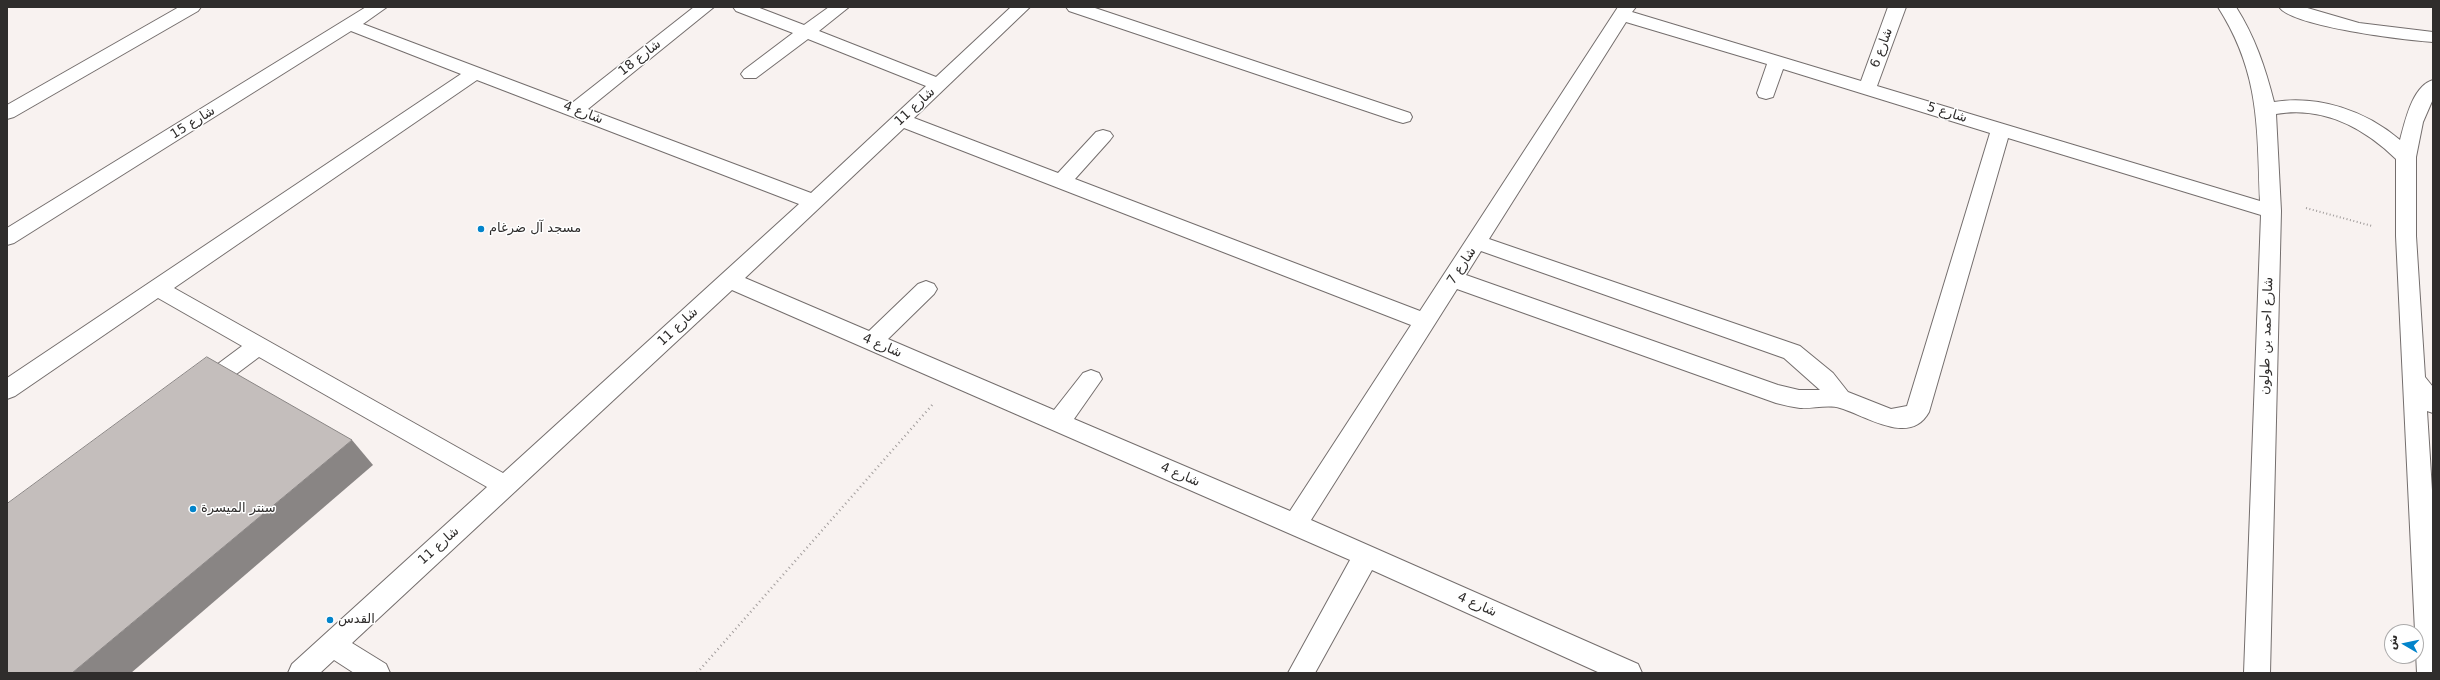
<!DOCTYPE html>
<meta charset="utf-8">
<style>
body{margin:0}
#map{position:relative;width:2440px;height:680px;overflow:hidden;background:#f8f2f0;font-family:"DejaVu Sans",Cairo,sans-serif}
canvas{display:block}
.frame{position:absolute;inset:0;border:8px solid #2f2d2c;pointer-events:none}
.north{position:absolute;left:2384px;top:624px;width:40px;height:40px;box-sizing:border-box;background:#fff;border:1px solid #acabab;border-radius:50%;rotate:279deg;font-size:11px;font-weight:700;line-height:16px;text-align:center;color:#2f2d2c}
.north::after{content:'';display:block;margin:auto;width:14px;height:18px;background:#0284cb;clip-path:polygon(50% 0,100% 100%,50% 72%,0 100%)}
</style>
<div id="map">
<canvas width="2440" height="680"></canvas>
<div class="frame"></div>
<div class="north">ش</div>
</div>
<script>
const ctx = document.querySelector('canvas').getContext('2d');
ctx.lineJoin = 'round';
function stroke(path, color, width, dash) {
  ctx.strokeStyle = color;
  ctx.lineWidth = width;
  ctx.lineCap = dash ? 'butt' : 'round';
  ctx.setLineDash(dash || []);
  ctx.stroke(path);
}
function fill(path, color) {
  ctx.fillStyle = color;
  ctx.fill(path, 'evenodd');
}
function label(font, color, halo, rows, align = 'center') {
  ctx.font = font + ' "DejaVu Sans",Cairo,sans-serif';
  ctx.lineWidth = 3;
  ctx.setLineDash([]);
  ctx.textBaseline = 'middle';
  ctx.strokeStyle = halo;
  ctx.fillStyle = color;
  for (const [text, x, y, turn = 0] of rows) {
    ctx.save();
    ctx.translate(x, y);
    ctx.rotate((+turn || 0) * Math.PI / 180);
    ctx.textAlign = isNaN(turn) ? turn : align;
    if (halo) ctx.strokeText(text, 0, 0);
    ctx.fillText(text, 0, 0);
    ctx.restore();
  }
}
const minor = new Path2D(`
 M 179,7 L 201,7 L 198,11 L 14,117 L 7,119 L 7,105 Z
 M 366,7 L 387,7 L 363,24 L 572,103 L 694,7 L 714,7 L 588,109 L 811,193 L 926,86 L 808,39 L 756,78 L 744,78 L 741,74 L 744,70 L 793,33 L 736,11 L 733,7 L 757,7 L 804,25 L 829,7 L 849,7 L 819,31 L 936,77 L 1011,7 L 1030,7 L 914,118 L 1058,173 L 1096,132 L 1103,130 L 1110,132 L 1113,136 L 1110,140 L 1075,179 L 1420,311 L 1618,7 L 1636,7 L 1632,12 L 1861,81 L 1888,7 L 1906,7 L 1877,86 L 2260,201 C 2257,126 2260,73 2218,7 L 2236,7 C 2255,37 2265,67 2274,102 C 2319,95 2366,111 2400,140 C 2405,122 2412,86 2433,80 L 2433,99 L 2423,122 L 2416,157 L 2416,236 L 2425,377 L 2433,387 L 2433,413 L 2427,411 L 2433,506 L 2433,673 L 2417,673 L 2396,236 L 2396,159 C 2363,127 2322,106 2276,114 L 2281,211 L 2270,673 L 2244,673 L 2261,215 L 2008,138 L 1929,412 C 1910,447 1865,415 1840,408 C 1828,404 1812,409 1800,408 C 1792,407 1784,405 1776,403 L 1457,289 L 1311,520 L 1638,664 L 1642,673 L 1600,673 L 1372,570 L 1315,673 L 1288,673 L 1350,560 L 732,290 L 352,643 L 386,664 L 390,673 L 354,673 L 334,660 L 320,673 L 288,673 L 292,664 L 487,487 L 259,357 L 211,393 L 203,396 L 195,393 L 192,387 L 195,381 L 242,346 L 158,298 L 15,396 L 7,399 L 7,378 L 461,74 L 351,31 L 14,243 L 7,245 L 7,228 ZM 1626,22 L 1767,64 L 1757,93 L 1759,97 L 1766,99 L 1773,97 L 1783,69 L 1990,133 L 1907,406 L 1891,409 L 1848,392 L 1833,373 L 1800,346 L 1489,239 ZM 477,80 L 799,204 L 503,473 L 174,288 ZM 904,128 L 1411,325 L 1290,511 L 1074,419 L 1102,379 L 1099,373 L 1091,370 L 1083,373 L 1054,410 L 888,339 L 934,294 L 937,289 L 934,284 L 926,281 L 918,284 L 869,331 L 745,278 ZM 1481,251 L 1784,358 L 1820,390 L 1799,390 L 1778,385 L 1466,275 Z
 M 1066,7 L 1092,7 L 1410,113 L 1412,117 L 1410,121 L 1403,123 L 1396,121 L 1069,11 Z
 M 2279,7 L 2304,7 L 2359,23 L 2433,32 L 2433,42 C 2406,40 2293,27 2279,7 Z`);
stroke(minor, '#746e6d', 2);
stroke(new Path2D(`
 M 2306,208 L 2372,226`), '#a29d9c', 2, [1, 2.5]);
stroke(new Path2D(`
 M 697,673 L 933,404`), '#a29d9c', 2.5, [1, 3.5]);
fill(minor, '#fff');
fill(new Path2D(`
 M 352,440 L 373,465 L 131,673 L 72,673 Z`), '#898584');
const building = new Path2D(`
 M 207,357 L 352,440 L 72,673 L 7,673 L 7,504 Z`);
fill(building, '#c4bebc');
stroke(building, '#898584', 1);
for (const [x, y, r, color] of [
 [481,229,4,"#0284cb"],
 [193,509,4,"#0284cb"],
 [330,620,4,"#0284cb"]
]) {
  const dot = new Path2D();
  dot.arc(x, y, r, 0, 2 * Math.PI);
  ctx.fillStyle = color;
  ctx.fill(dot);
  stroke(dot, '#fff', 1.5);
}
label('13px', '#2f2d2c', '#fff', [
 ["شارع 6",1882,48,-70],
 ["شارع 18",640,58,-38],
 ["شارع 11",915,107,-43],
 ["شارع 4",583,113,21],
 ["شارع 5",1947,113,17],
 ["شارع 15",193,123,-32],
 ["شارع 7",1462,266,-57],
 ["شارع 11",678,327,-43],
 ["شارع احمد بن طولون",2267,336,-88],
 ["شارع 4",882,346,23],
 ["شارع 4",1180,475,23],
 ["شارع 11",439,546,-42],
 ["شارع 4",1477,605,24]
]);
label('13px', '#2f2d2c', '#fff', [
 ["مسجد آل ضرغام",489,229],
 ["سنتر الميسرة",201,509],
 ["القدس",338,620]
], 'left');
</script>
